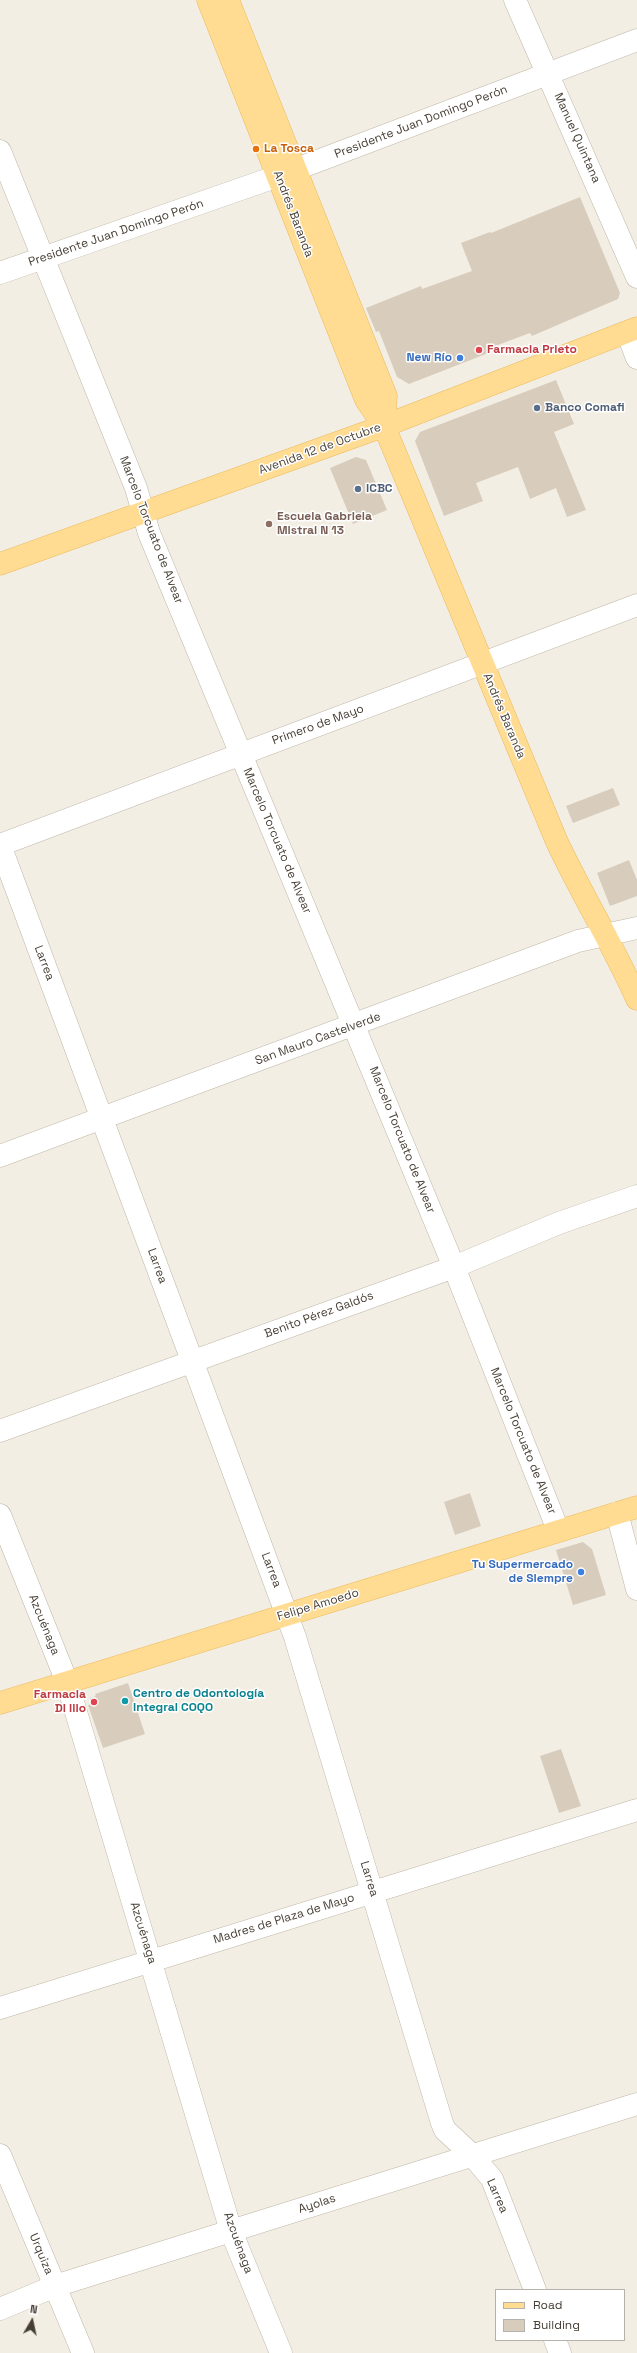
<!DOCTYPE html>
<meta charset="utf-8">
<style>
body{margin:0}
#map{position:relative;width:637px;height:2353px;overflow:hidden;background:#f3eee4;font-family:"Space Grotesk",sans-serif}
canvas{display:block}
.legend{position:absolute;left:495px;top:2289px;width:130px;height:52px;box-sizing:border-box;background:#fff;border:1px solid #b5b2ae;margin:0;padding:5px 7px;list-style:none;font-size:12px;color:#463e34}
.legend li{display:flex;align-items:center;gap:8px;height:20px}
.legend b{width:20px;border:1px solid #b5b2ae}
.north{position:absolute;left:12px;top:2301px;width:40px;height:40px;-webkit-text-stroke:3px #fff;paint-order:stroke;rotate:9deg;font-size:11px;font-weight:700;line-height:16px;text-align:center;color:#463e34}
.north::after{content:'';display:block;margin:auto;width:14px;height:18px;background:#463e34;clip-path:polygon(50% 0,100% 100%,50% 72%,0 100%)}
</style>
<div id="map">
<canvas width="637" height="2353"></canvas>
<ul class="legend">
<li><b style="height:5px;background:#ffdc92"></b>Road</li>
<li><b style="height:11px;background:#d8ccbc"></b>Building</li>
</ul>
<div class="north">N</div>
</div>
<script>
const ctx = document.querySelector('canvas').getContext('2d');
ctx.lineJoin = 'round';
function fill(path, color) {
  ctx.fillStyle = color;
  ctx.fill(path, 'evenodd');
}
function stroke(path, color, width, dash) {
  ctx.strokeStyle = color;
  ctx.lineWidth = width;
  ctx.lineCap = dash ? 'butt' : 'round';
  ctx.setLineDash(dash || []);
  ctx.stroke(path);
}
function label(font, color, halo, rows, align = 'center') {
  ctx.font = font + ' "Space Grotesk",sans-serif';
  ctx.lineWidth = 3;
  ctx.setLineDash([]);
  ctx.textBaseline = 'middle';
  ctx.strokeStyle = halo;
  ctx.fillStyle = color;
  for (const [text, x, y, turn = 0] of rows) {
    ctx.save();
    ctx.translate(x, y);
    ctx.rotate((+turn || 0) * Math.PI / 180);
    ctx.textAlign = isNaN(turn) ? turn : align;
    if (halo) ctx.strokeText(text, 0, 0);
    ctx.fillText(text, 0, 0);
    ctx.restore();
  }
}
fill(new Path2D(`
 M 580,197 L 620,293 L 618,299 L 532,336 L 530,333 L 490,348 L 491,352 L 409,384 L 397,377 L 379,331 L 376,332 L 366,308 L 421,286 L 422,289 L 472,271 L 461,243 L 490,232 L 491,233 Z
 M 556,380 L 574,424 L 554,432 L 586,510 L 567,517 L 556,488 L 530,499 L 518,467 L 476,483 L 483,501 L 444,516 L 415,441 L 420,432 Z
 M 356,457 L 366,460 L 387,510 L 353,524 L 330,468 Z
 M 613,788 L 620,805 L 573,823 L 566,806 Z
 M 629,860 L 637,880 L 637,896 L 610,906 L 597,873 Z
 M 470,1493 L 481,1526 L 455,1535 L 444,1502 Z
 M 583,1542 L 592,1549 L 606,1595 L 573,1605 L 556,1550 Z
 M 128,1683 L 145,1734 L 103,1748 L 88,1705 L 92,1704 L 90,1698 L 96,1696 L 95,1694 Z
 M 561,1749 L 581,1806 L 559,1813 L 540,1756 Z`), '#d8ccbc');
const minor = new Path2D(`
 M 515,0 L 637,277
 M 0,151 L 136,488 L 149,533 L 454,1267 L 558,1530
 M 0,273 L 278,176 L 637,40
 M 627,332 L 637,358
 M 0,845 L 295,1637 L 442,2123 L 445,2130 L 472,2155 L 492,2179 L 535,2290
 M 0,845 L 637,605
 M 0,1156 L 578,941 L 637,928
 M 0,1431 L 454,1267 L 559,1223 L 637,1196
 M 617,1513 L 637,1589
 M 0,1515 L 67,1682 L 231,2231 L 281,2353
 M 0,2008 L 637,1810
 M 0,2155 L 83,2353
 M 0,2309 L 55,2286 L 637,2104
 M 555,2340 L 560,2353`);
const major = new Path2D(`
 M 208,0 L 366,400 L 384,426 L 557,842 C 582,895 613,945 637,999
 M 228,0 L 386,396 L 384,426
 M 0,564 L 384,426 L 637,328
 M 0,1703 L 637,1507`);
stroke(minor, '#bfb6a7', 23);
stroke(major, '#e9ba5c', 23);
stroke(minor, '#fff', 22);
stroke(major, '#ffdc92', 22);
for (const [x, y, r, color] of [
 [256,149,4,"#e8710a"],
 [479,350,4,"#e0444e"],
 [460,358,4,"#3f7fe0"],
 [537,408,4,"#5c6f8a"],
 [358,489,4,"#5c6f8a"],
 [269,524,4,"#8d6e63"],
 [581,1572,4,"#3f7fe0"],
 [125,1701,4,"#0f9aa8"],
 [94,1702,4,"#e0444e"]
]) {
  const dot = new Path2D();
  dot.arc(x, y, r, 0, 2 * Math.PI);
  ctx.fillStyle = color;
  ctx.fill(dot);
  stroke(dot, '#fff', 1.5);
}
label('12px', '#463e34', '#fff', [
 ["Presidente Juan Domingo Perón",421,122,-21],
 ["Manuel Quintana",577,138,66],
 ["Andrés Baranda",293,214,69],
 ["Presidente Juan Domingo Perón",116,233,-19],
 ["Avenida 12 de Octubre",320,449,-20],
 ["Marcelo Torcuato de Alvear",151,530,69],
 ["Andrés Baranda",504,716,67],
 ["Primero de Mayo",318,725,-20],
 ["Marcelo Torcuato de Alvear",277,841,67],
 ["Larrea",44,963,69],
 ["San Mauro Castelverde",318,1039,-20],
 ["Marcelo Torcuato de Alvear",402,1140,68],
 ["Larrea",157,1266,70],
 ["Benito Pérez Galdós",319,1315,-20],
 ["Marcelo Torcuato de Alvear",523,1441,68],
 ["Larrea",271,1570,69],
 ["Felipe Amoedo",318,1605,-17],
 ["Azcuénaga",44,1625,68],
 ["Larrea",369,1879,73],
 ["Madres de Plaza de Mayo",284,1919,-17],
 ["Azcuénaga",143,1933,73],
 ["Larrea",497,2196,66],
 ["Ayolas",317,2204,-18],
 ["Azcuénaga",238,2243,70],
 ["Urquiza",41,2254,67]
]);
label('bold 12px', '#c56008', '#fff', [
 ["La Tosca",264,149]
], 'left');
label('bold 12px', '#be3a42', '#fff', [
 ["Farmacia Prieto",487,350],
 ["Farmacia",86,1695,"right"],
 ["Di Ilio",86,1709,"right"]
], 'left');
label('bold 12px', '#366cbe', '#fff', [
 ["New Río",452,358],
 ["Tu Supermercado",573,1565],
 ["de Siempre",573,1579]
], 'right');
label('bold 12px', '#4e5e75', '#fff', [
 ["Banco Comafi",545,408],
 ["ICBC",366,489]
], 'left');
label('bold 12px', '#785e54', '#fff', [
 ["Escuela Gabriela",277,517],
 ["Mistral N 13",277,531]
], 'left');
label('bold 12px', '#0d838f', '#fff', [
 ["Centro de Odontología",133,1694],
 ["Integral COQO",133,1708]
], 'left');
</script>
